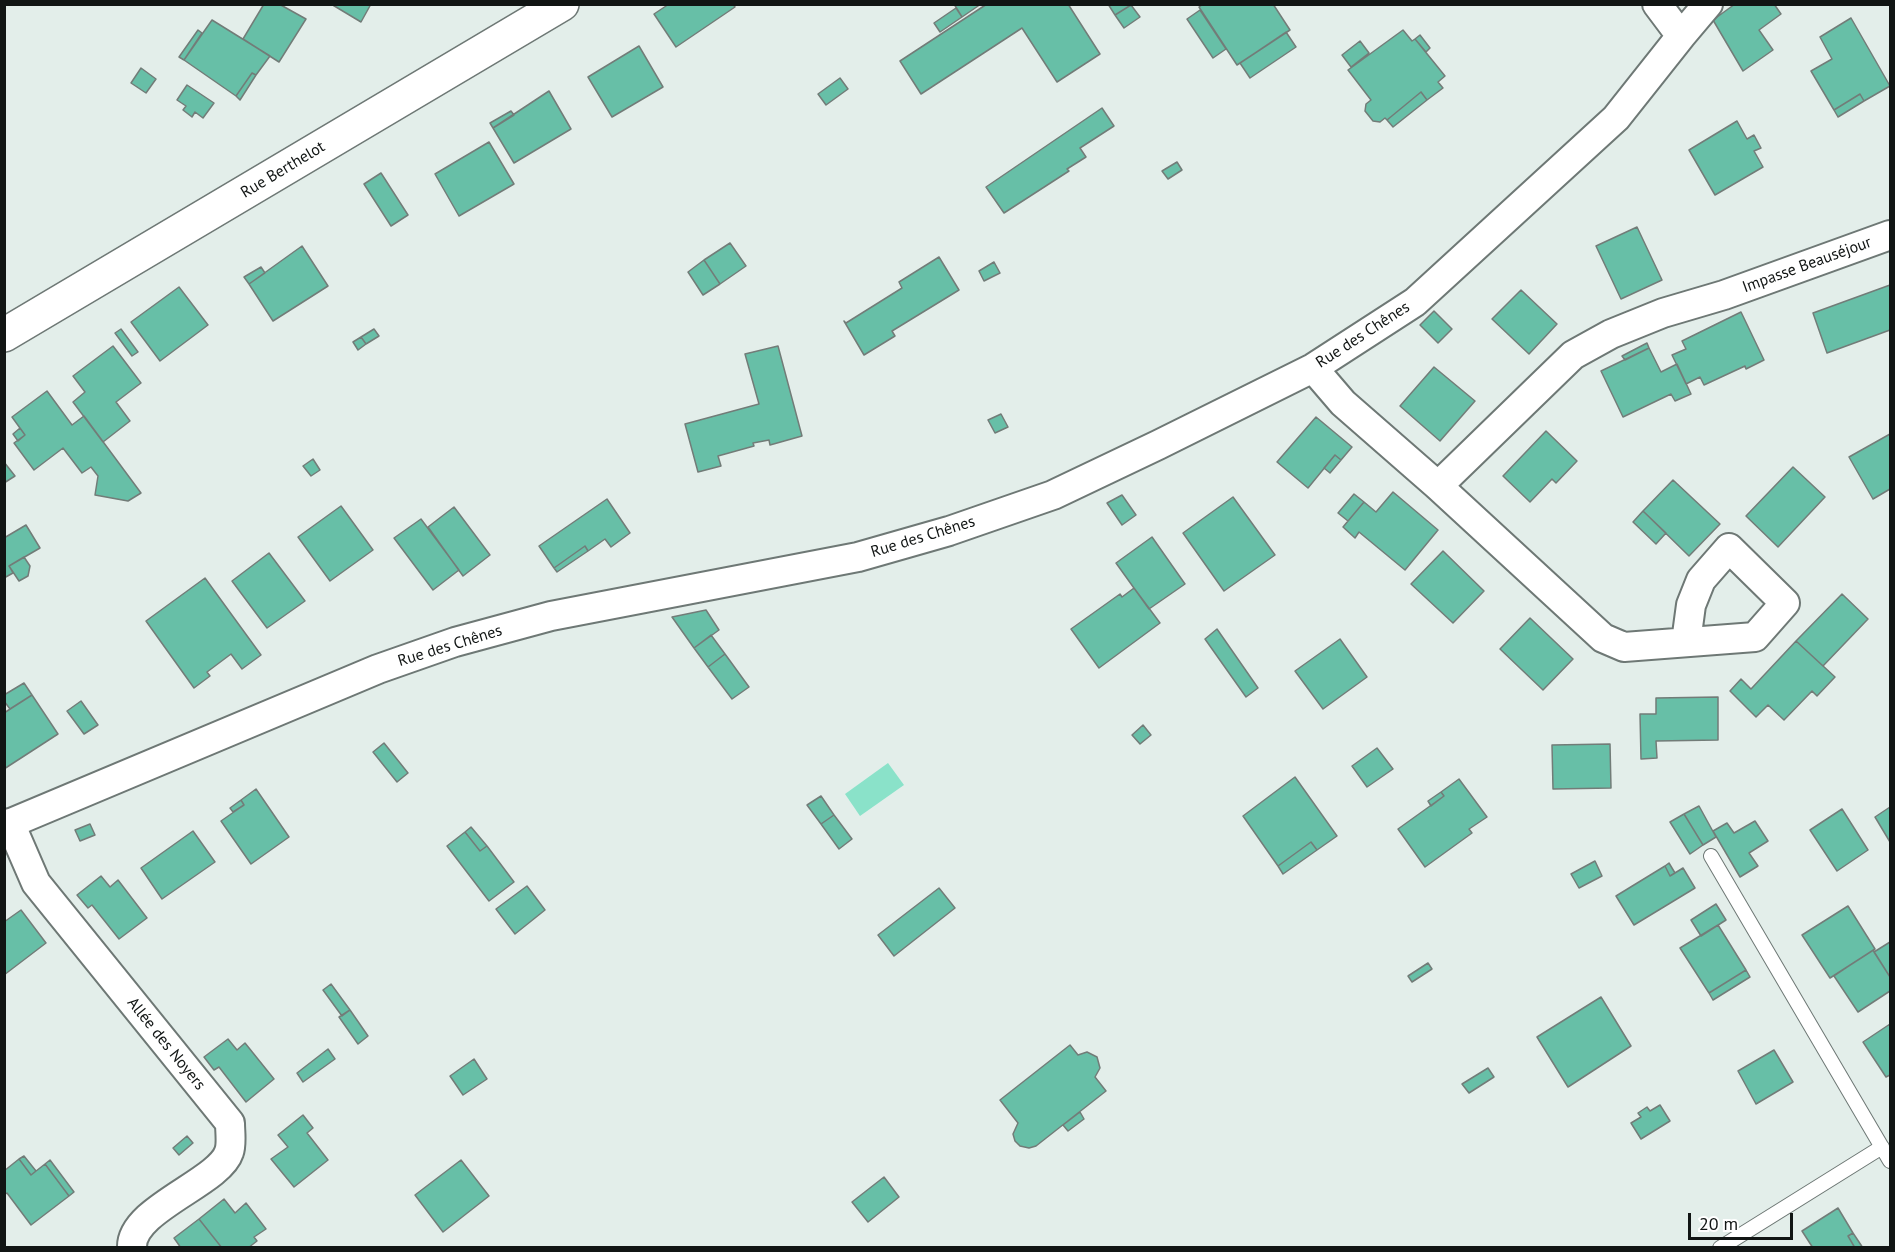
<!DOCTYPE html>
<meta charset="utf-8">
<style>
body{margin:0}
#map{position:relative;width:1895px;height:1252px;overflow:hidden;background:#e3eeea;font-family:"PT Sans",sans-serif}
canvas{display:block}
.frame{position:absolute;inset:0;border:6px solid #111514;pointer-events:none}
.scale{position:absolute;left:1688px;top:1213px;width:105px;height:27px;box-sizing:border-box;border:3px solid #111514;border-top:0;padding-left:8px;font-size:18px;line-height:21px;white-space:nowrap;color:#111514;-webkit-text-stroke:4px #fff;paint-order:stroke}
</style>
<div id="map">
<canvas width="1895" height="1252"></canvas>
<div class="frame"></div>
<div class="scale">20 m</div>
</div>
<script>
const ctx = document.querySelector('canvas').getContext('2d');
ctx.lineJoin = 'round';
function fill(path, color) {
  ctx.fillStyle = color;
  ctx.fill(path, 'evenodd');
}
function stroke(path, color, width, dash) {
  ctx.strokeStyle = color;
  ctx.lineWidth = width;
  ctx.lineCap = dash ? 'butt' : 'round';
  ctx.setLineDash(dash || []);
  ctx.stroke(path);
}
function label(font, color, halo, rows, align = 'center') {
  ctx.font = font + ' "PT Sans",sans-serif';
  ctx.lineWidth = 6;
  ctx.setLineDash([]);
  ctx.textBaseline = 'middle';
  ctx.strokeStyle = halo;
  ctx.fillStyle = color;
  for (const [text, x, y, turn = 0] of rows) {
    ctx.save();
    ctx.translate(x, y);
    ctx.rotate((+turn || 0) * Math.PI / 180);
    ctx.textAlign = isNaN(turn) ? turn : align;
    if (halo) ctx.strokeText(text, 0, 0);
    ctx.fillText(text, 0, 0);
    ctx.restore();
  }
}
fill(new Path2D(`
 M 888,763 L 904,785 L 860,816 L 845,794 Z`), '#8ae2c9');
const building = new Path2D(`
 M 264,4 L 279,4 L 306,19 L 279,62 L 243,39 Z
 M 331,4 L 371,4 L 361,22 Z
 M 669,4 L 733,4 L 735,7 L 676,47 L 654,14 Z
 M 954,4 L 981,4 L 962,17 Z
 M 987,4 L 1068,4 L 1100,54 L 1057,82 L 1022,28 L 921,94 L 900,61 Z
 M 1108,4 L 1131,4 L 1131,5 L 1115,15 Z
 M 1203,4 L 1273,4 L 1290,30 L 1237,65 L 1199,7 Z
 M 1735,4 L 1774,4 L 1781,14 L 1759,30 L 1773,50 L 1743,71 L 1713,20 Z
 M 1131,5 L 1140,17 L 1124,28 L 1115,15 Z
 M 956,8 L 962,17 L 940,32 L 934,23 Z
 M 1200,10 L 1226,49 L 1213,58 L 1187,19 Z
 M 1851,18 L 1890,86 L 1864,101 L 1860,94 L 1834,110 L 1811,71 L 1832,59 L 1820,37 Z
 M 212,20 L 270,56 L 256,75 L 252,73 L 236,96 L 184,60 Z
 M 198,30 L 202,33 L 184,60 L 179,57 Z
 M 1403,30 L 1412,41 L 1415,39 L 1445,76 L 1438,82 L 1443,88 L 1427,100 L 1421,92 L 1387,120 L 1385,118 L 1380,122 L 1373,121 L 1365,111 L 1366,104 L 1371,100 L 1348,70 Z
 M 1286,32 L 1296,47 L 1250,78 L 1240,63 Z
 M 1420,35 L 1430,48 L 1426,52 L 1415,39 Z
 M 1360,41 L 1369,53 L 1351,67 L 1342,55 Z
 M 639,46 L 663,87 L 612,117 L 588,77 Z
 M 141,68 L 156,79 L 146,93 L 131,83 Z
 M 252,73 L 256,75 L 240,100 L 236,96 Z
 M 840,78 L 848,89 L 826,105 L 818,94 Z
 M 187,85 L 214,103 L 203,118 L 195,112 L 192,117 L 183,110 L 186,106 L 177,100 Z
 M 549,91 L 571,129 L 514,163 L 493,128 Z
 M 1421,92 L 1427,100 L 1393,127 L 1387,120 Z
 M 1860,94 L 1864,101 L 1838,117 L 1834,110 Z
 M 1102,108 L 1114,126 L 1080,148 L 1086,157 L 1067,169 L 1069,171 L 1004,213 L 986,187 Z
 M 511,111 L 514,115 L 493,128 L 490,123 Z
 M 1737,121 L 1747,139 L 1754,135 L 1761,148 L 1754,151 L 1763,167 L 1715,195 L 1689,150 Z
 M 489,142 L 514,184 L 459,216 L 435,174 Z
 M 1177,162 L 1182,170 L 1168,179 L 1162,171 Z
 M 381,173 L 408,215 L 391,226 L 364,184 Z
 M 1637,227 L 1662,280 L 1621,299 L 1596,246 Z
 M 730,243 L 746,266 L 720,284 L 704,260 Z
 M 302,246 L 328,286 L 273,321 L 249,284 Z
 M 939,257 L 959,290 L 892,331 L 895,336 L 864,355 L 844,321 L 846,323 L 902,288 L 899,282 Z
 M 704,260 L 720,284 L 703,295 L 688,272 Z
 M 994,262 L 1000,273 L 984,281 L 979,271 Z
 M 261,267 L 265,273 L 249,284 L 244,277 Z
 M 1890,285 L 1890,330 L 1827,353 L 1813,313 Z
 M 179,287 L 208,325 L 160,361 L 131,322 Z
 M 1521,290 L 1557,324 L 1529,354 L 1492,319 Z
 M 1434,311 L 1452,329 L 1438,343 L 1420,325 Z
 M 1741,312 L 1764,360 L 1746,369 L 1745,366 L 1704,385 L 1700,377 L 1686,384 L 1672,355 L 1686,349 L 1682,341 Z
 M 121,329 L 138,352 L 132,356 L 115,333 Z
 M 374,329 L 379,336 L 366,344 L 361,337 Z
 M 361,337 L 366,344 L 358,350 L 353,342 Z
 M 1647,343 L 1649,348 L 1625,360 L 1622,356 Z
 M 113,346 L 141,383 L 116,402 L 130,421 L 103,442 L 73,402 L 85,392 L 73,376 Z
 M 778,346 L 802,436 L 770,445 L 769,440 L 753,443 L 754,446 L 718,456 L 721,466 L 698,472 L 685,424 L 759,404 L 745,354 Z
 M 1649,348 L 1661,372 L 1677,364 L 1691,394 L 1675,401 L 1671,394 L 1623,417 L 1601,371 Z
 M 1434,367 L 1475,401 L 1440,441 L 1400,406 Z
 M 47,391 L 72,425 L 84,416 L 141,493 L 128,501 L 95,495 L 98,476 L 91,467 L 82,473 L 63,448 L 34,470 L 14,443 L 25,435 L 12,417 Z
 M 1001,414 L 1008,427 L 995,433 L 988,420 Z
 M 1316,417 L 1352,447 L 1341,460 L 1335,455 L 1308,488 L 1277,462 Z
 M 20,428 L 25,435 L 18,441 L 13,434 Z
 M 1546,431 L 1577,461 L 1556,483 L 1552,479 L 1530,502 L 1503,476 Z
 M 1890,434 L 1890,489 L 1873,499 L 1849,457 Z
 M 1335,455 L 1341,460 L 1330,473 L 1324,468 Z
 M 313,459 L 320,470 L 311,476 L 303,466 Z
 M 4,462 L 15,476 L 4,483 Z
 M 1793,467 L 1825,497 L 1778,547 L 1746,516 Z
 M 1673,480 L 1720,524 L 1689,556 L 1643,511 Z
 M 1393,492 L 1438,530 L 1405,570 L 1359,532 L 1355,538 L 1343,527 L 1364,502 L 1376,512 Z
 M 1354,494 L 1364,502 L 1348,521 L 1338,513 Z
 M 1122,495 L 1136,515 L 1122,525 L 1107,503 Z
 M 1233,497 L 1275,555 L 1224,591 L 1183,533 Z
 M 607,499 L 630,533 L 611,547 L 605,539 L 588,551 L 585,546 L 554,568 L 539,546 Z
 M 341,506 L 373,550 L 330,581 L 298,537 Z
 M 454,507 L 490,555 L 463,576 L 428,527 Z
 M 1643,511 L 1666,533 L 1656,544 L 1633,522 Z
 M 421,519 L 459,570 L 433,590 L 394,538 Z
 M 26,525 L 40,548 L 9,566 L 13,573 L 4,578 L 4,538 Z
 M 1152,537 L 1185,584 L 1149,609 L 1116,563 Z
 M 585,546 L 588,551 L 557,572 L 554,568 Z
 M 1443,551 L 1484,591 L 1453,623 L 1411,584 Z
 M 269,553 L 305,601 L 267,628 L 232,581 Z
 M 24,557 L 30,566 L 28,576 L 19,581 L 9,566 Z
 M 205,578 L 261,655 L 242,669 L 231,654 L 207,672 L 210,676 L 194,688 L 146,621 Z
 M 1134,588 L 1160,623 L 1099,668 L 1071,629 L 1120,594 L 1122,597 Z
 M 1842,594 L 1868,619 L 1823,666 L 1796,641 Z
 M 706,610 L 719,630 L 694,648 L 672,617 Z
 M 1530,618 L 1573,659 L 1543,690 L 1500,649 Z
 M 1217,629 L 1258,688 L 1246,697 L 1205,639 Z
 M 711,635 L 725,654 L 708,667 L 694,648 Z
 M 1340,639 L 1367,677 L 1323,709 L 1295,671 Z
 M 1796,641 L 1835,677 L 1817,696 L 1812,691 L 1784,720 L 1768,705 L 1756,717 L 1730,691 L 1741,679 L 1751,689 Z
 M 725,654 L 749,687 L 732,699 L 708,667 Z
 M 24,683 L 32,695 L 10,709 L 4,701 L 4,695 Z
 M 32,695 L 58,734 L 4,769 L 4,713 Z
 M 1718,697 L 1718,740 L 1656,741 L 1657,758 L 1641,759 L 1640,714 L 1656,714 L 1656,698 Z
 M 81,701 L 98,725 L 84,734 L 67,711 Z
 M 1143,725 L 1151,735 L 1140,744 L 1132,735 Z
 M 384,743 L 408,773 L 397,782 L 373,752 Z
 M 1610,744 L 1611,788 L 1553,789 L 1552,745 Z
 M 1377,748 L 1393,769 L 1367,787 L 1352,766 Z
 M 1295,777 L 1337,836 L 1317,850 L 1311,842 L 1278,866 L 1243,816 Z
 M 1459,779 L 1487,817 L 1469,829 L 1472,833 L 1425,867 L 1398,829 L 1444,796 L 1441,792 Z
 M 256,789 L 289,837 L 251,864 L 221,821 L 244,805 L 241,800 Z
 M 1441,792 L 1444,796 L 1431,806 L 1428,801 Z
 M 821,796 L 834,815 L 821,824 L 807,805 Z
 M 241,800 L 244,805 L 233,812 L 230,808 Z
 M 1699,806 L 1716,837 L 1703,845 L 1684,814 Z
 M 1890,807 L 1890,842 L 1875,817 Z
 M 1842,809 L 1868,850 L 1837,871 L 1810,830 Z
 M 1684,814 L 1703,845 L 1690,854 L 1670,822 Z
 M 834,815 L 852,839 L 839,849 L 821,824 Z
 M 1755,821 L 1768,841 L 1749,853 L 1758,866 L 1740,877 L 1713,831 L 1727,823 L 1734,833 Z
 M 90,824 L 95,835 L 80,841 L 75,830 Z
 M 471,827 L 487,846 L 480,851 L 465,832 Z
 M 193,831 L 215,862 L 162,899 L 141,868 Z
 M 465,832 L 480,851 L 487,846 L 514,882 L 489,901 L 447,846 Z
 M 1311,842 L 1317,850 L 1283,874 L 1278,866 Z
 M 1595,861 L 1602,876 L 1579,888 L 1571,874 Z
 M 1669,863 L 1675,873 L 1670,876 L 1665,866 Z
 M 1665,866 L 1670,876 L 1683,868 L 1695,888 L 1634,925 L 1616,896 Z
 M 101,876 L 110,887 L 118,880 L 147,918 L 119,939 L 92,905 L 88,908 L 77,895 Z
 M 527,886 L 545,910 L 515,934 L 496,909 Z
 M 939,888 L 955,908 L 894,956 L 878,935 Z
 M 1716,904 L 1726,920 L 1701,936 L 1691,920 Z
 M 1848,906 L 1875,949 L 1830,978 L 1802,935 Z
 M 21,910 L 46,943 L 4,975 L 4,922 Z
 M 1718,925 L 1746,970 L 1709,993 L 1680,948 Z
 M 1890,942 L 1890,977 L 1874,952 Z
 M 1873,950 L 1890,977 L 1890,991 L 1858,1012 L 1834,976 Z
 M 1428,963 L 1432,969 L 1412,982 L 1408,976 Z
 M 1746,970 L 1750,977 L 1713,1000 L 1709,993 Z
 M 331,984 L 350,1010 L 342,1016 L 323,990 Z
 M 1601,997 L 1631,1046 L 1568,1087 L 1537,1037 Z
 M 350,1010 L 368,1036 L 358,1044 L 339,1017 Z
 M 1890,1024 L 1890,1075 L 1886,1077 L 1863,1042 Z
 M 228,1039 L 237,1050 L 245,1043 L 274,1079 L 246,1102 L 219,1067 L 214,1070 L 204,1057 Z
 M 1070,1045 L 1078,1055 L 1087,1052 L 1097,1057 L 1100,1068 L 1095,1077 L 1106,1091 L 1036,1146 L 1029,1148 L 1020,1146 L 1015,1141 L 1013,1134 L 1018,1123 L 1000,1100 Z
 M 328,1049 L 335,1059 L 303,1082 L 297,1073 Z
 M 1774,1050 L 1793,1082 L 1756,1104 L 1738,1071 Z
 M 474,1059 L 487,1079 L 463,1095 L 450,1076 Z
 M 1488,1068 L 1494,1077 L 1469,1093 L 1462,1084 Z
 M 1660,1105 L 1670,1121 L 1641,1139 L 1631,1123 L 1641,1117 L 1638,1113 L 1647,1107 L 1650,1111 Z
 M 1080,1112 L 1084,1119 L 1068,1131 L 1063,1125 Z
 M 303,1115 L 313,1128 L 307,1133 L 328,1160 L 294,1187 L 271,1159 L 288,1147 L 278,1135 Z
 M 187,1136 L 193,1143 L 179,1155 L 173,1148 Z
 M 24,1156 L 36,1171 L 31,1175 L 19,1159 Z
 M 19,1159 L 31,1175 L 45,1164 L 69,1196 L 31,1225 L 7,1193 L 4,1195 L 4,1171 Z
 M 50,1160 L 74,1192 L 69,1196 L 45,1164 Z
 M 461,1160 L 489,1196 L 443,1232 L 415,1195 Z
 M 884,1177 L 899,1197 L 868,1222 L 852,1202 Z
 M 224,1199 L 235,1213 L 246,1203 L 266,1229 L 254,1237 L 257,1241 L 248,1248 L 222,1248 L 199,1219 Z
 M 1838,1208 L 1853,1233 L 1848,1236 L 1855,1248 L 1813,1248 L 1802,1231 Z
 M 199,1219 L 222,1248 L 181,1248 L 174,1238 Z
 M 1853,1233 L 1863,1248 L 1855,1248 L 1848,1236 Z`);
fill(building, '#67bfa7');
stroke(building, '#727c78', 1.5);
const lane = new Path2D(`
 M 1711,856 L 1890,1161
 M 1720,1248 L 1882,1147`);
const street = new Path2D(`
 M 1657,4 L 1681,36
 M 1313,368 L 1343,403 L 1438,486 L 1603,638 L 1624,647 L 1755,637 L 1785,603 L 1729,548 L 1701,580 L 1691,605 L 1686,642
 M 1438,486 L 1573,355 L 1611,334 L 1663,313 L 1724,295 L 1890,235
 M 10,823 L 36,883 L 230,1123 C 230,1132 232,1144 229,1152 C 219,1183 130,1209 132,1248
 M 4,826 L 378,669 L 455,642 L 551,616 L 858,557 L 949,531 L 1053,495 L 1158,445 L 1313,368 L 1415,302 L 1616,118 L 1681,36 L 1708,4`);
const secondary = new Path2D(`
 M 4,335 L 562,4`);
stroke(lane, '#6e7875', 16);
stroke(street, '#6e7875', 32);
stroke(secondary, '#6e7875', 36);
stroke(lane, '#fff', 14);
stroke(street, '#fff', 28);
stroke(secondary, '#fff', 33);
label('16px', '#111514', '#fff', [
 ["Rue Berthelot",283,170,-31],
 ["Impasse Beauséjour",1807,265,-20],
 ["Rue des Chênes",1363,335,-33],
 ["Rue des Chênes",923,537,-17],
 ["Rue des Chênes",450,646,-17],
 ["Allée des Noyers",166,1044,51]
]);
</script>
